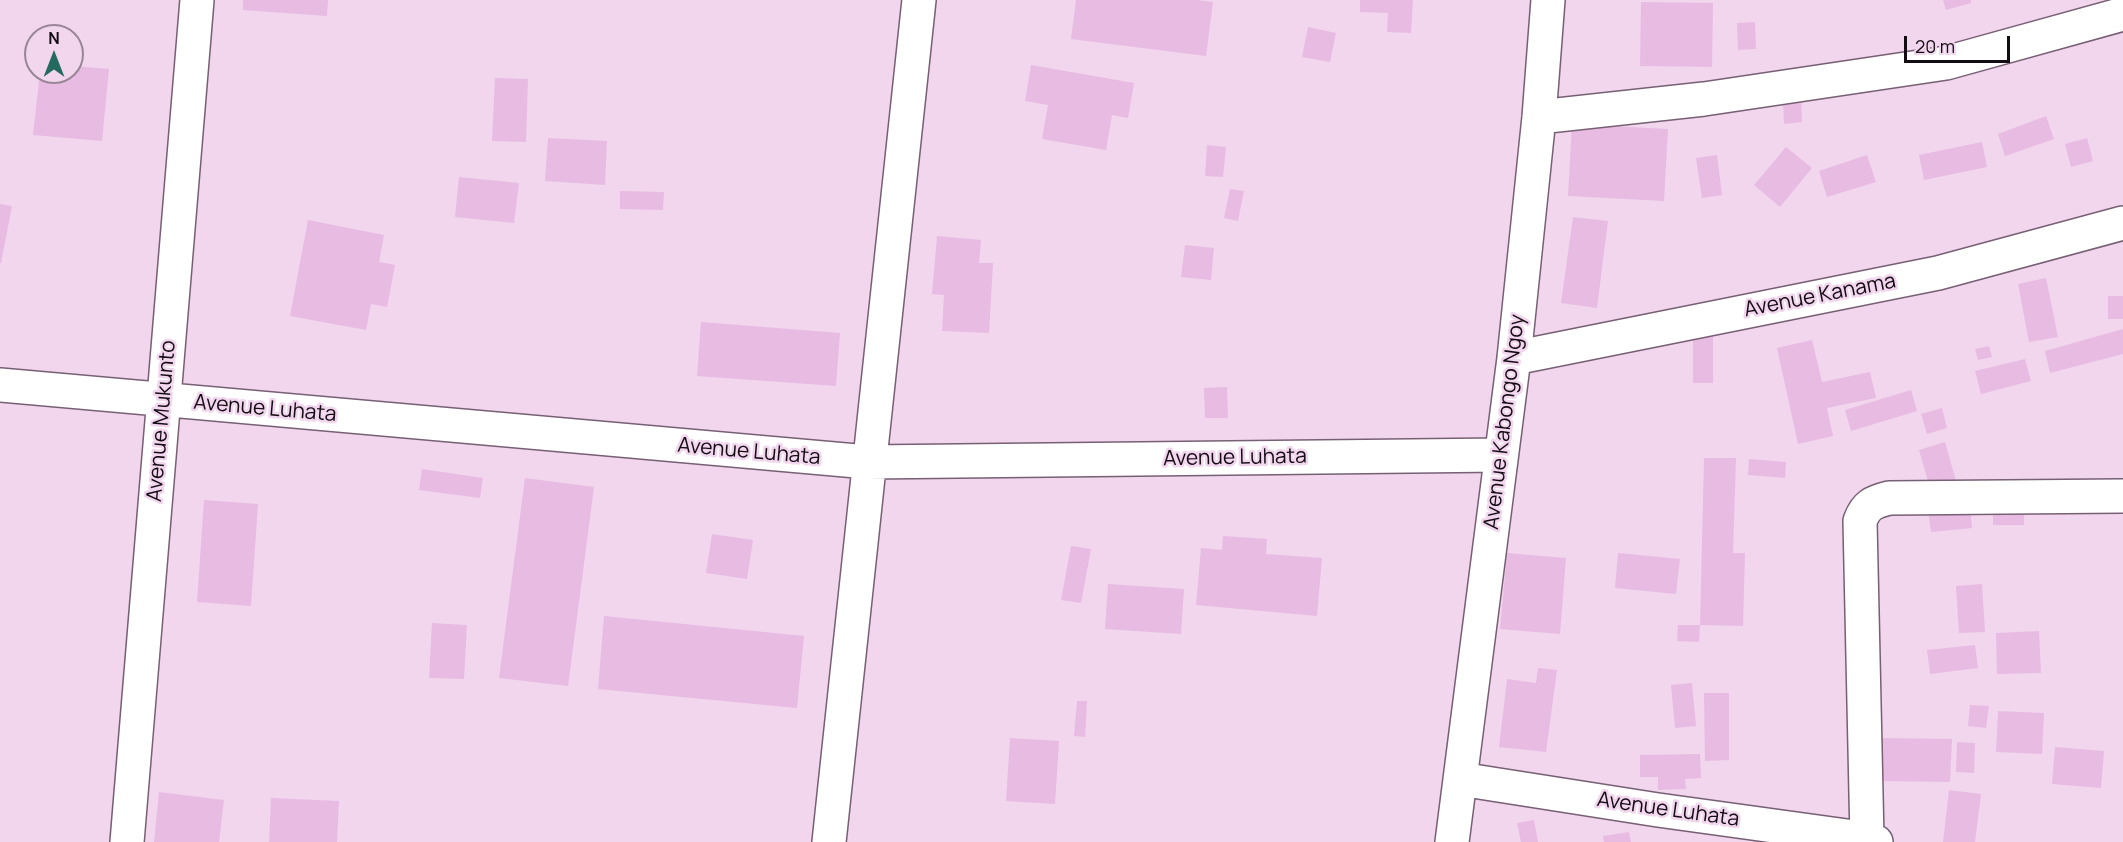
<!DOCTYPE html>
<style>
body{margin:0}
#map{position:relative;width:2123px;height:842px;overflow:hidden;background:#f1d6ee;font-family:Manrope,sans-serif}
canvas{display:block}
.north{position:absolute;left:24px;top:24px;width:60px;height:60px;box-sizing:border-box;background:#f1d6ee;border:2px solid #998596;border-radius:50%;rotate:0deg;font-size:16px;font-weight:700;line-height:24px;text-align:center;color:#140b13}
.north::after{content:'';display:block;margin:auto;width:21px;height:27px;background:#246a5e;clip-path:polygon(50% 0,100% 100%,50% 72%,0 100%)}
.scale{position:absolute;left:1904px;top:36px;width:106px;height:27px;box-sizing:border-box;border:3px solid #140b13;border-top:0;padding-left:8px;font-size:18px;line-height:21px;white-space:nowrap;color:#140b13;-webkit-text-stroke:4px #f1d6ee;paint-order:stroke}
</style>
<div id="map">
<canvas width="2123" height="842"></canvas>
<div class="north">N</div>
<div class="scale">20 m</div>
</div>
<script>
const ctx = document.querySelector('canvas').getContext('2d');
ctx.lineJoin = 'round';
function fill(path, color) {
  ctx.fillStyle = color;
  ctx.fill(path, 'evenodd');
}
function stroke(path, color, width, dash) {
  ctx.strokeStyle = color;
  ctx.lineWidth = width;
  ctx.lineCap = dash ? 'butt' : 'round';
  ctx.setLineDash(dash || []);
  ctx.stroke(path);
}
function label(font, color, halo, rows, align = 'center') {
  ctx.font = font + ' Manrope,sans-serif';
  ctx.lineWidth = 5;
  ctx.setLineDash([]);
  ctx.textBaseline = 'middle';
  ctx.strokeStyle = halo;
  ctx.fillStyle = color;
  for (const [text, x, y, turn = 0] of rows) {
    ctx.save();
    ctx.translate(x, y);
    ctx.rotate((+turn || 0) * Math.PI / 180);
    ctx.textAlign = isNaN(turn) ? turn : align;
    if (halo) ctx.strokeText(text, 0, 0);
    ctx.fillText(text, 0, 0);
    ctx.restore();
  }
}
fill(new Path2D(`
 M 243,0 L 328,0 L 327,16 L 243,10 Z
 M 1076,0 L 1197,0 L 1213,2 L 1206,56 L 1071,39 Z
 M 1360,0 L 1413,0 L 1411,33 L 1387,32 L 1388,13 L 1360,12 Z
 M 1943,0 L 1971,0 L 1971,3 L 1946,10 Z
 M 1641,2 L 1713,3 L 1712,67 L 1640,66 Z
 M 1755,22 L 1756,49 L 1738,50 L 1737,23 Z
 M 1308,27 L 1336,33 L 1330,62 L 1302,57 Z
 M 1031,65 L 1134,83 L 1128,118 L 1112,115 L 1106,150 L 1042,139 L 1048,105 L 1025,101 Z
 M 72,66 L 109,69 L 102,141 L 33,135 L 40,72 L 72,72 Z
 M 495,78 L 528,79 L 526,142 L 492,141 Z
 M 1801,98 L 1802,122 L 1784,124 L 1783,99 Z
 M 2046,116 L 2054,139 L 2005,156 L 1998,134 Z
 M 1572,124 L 1668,129 L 1664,201 L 1568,196 Z
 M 548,138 L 607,141 L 605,185 L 545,181 Z
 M 2087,138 L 2093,161 L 2071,167 L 2065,144 Z
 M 1982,142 L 1987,167 L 1924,180 L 1919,155 Z
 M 1207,145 L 1226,147 L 1223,177 L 1205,176 Z
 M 1786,147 L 1812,168 L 1780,207 L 1754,185 Z
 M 1717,155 L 1722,195 L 1702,198 L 1696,158 Z
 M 1867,155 L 1876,182 L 1827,197 L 1819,171 Z
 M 459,177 L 519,183 L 514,223 L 455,217 Z
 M 1230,189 L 1244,191 L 1238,221 L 1224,218 Z
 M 620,191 L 664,192 L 663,210 L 620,209 Z
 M 0,204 L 12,206 L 1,263 L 0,263 Z
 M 1573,217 L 1608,221 L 1597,308 L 1561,303 Z
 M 308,220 L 384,235 L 379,262 L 395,265 L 387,307 L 371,304 L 366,330 L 290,316 Z
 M 937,236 L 981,240 L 979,263 L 993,263 L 989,333 L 942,331 L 944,295 L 932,294 Z
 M 1185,245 L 1214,248 L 1211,280 L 1181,277 Z
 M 2046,278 L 2058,337 L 2029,342 L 2018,284 Z
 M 2108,296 L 2123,296 L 2123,319 L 2108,319 Z
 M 701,322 L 840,333 L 836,386 L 697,376 Z
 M 2123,329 L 2123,354 L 2050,373 L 2045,351 Z
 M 1693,336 L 1713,336 L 1713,383 L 1693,383 Z
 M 1812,340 L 1822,382 L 1870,372 L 1876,398 L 1827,408 L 1833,436 L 1798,444 L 1777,348 Z
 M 1989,346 L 1992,357 L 1978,360 L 1975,349 Z
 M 2025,359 L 2031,381 L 1981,394 L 1975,371 Z
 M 1227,387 L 1228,418 L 1205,418 L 1204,388 Z
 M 1911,390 L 1917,411 L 1851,431 L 1845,410 Z
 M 1942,408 L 1947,428 L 1927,434 L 1921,414 Z
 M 1945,442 L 1956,481 L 1930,488 L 1919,450 Z
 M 1704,458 L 1736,458 L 1733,553 L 1745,553 L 1743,626 L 1700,625 Z
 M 1749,459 L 1786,462 L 1785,478 L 1748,475 Z
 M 422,469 L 483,478 L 480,498 L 419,490 Z
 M 525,478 L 594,487 L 568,686 L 499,678 Z
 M 204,500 L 258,504 L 251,606 L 197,602 Z
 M 1970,505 L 1972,528 L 1931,532 L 1928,510 Z
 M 1993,507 L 2024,507 L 2024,525 L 1993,525 Z
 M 712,534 L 753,540 L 747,579 L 706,573 Z
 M 1223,536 L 1267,539 L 1266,554 L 1322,558 L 1317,616 L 1196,605 L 1201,548 L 1222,550 Z
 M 1071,546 L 1091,549 L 1081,603 L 1061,600 Z
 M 1507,553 L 1566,558 L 1560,634 L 1500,629 Z
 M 1618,553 L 1680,559 L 1676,594 L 1615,588 Z
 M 1108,584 L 1184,589 L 1181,634 L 1105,629 Z
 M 1982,584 L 1985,632 L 1959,633 L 1956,586 Z
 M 604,616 L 804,636 L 797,708 L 598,689 Z
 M 432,623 L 467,625 L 464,679 L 429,678 Z
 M 1678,625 L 1700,625 L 1699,642 L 1677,641 Z
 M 2039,631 L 2041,673 L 1997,674 L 1996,633 Z
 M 1975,645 L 1978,668 L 1930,674 L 1927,650 Z
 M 1538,668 L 1557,670 L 1546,752 L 1499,747 L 1507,679 L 1536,683 Z
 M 1692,683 L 1696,726 L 1675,728 L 1671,685 Z
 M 1704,693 L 1729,693 L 1729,760 L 1705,761 Z
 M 1077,701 L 1087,701 L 1085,737 L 1074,736 Z
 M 1970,705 L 1989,706 L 1986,728 L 1968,726 Z
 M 1998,711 L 2044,713 L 2042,754 L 1996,752 Z
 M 1010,738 L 1059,741 L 1055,804 L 1006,801 Z
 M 1881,738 L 1952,739 L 1950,782 L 1880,781 Z
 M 1957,742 L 1975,743 L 1974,773 L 1956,772 Z
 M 2055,747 L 2104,751 L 2101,788 L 2052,784 Z
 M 1700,754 L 1701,778 L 1685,779 L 1686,789 L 1658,790 L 1658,777 L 1640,777 L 1640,755 Z
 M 1949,790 L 1981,794 L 1975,842 L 1943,842 Z
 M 159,792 L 224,800 L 219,842 L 154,842 Z
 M 271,798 L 339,801 L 337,842 L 269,842 Z
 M 1534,820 L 1538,842 L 1521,842 L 1517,823 Z
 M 1629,832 L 1631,842 L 1604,842 L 1603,836 Z`), '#e8bbe3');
const street = new Path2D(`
 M 1539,117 L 1704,99 L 1946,63 L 2123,14
 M 1514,358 L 1938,273 L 2123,223
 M 0,385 L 868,462 L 1501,455
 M 1460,779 L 1658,810 L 1847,836 L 1876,842
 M 1867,840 L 1860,521 C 1866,505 1873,502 1889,498 L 2123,496
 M 127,842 L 197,0
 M 829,842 L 919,0
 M 1452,842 L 1514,358 L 1539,117 L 1548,0`);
stroke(street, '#775f74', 36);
stroke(street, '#fff', 33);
label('21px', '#140b13', '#f1d6ee', [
 ["Avenue Kanama",1820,296,-11],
 ["Avenue Luhata",265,409,5],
 ["Avenue Mukunto",162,421,-85],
 ["Avenue Kabongo Ngoy",1505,422,-83],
 ["Avenue Luhata",749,452,5],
 ["Avenue Luhata",1235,458,-1],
 ["Avenue Luhata",1668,810,8]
]);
</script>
